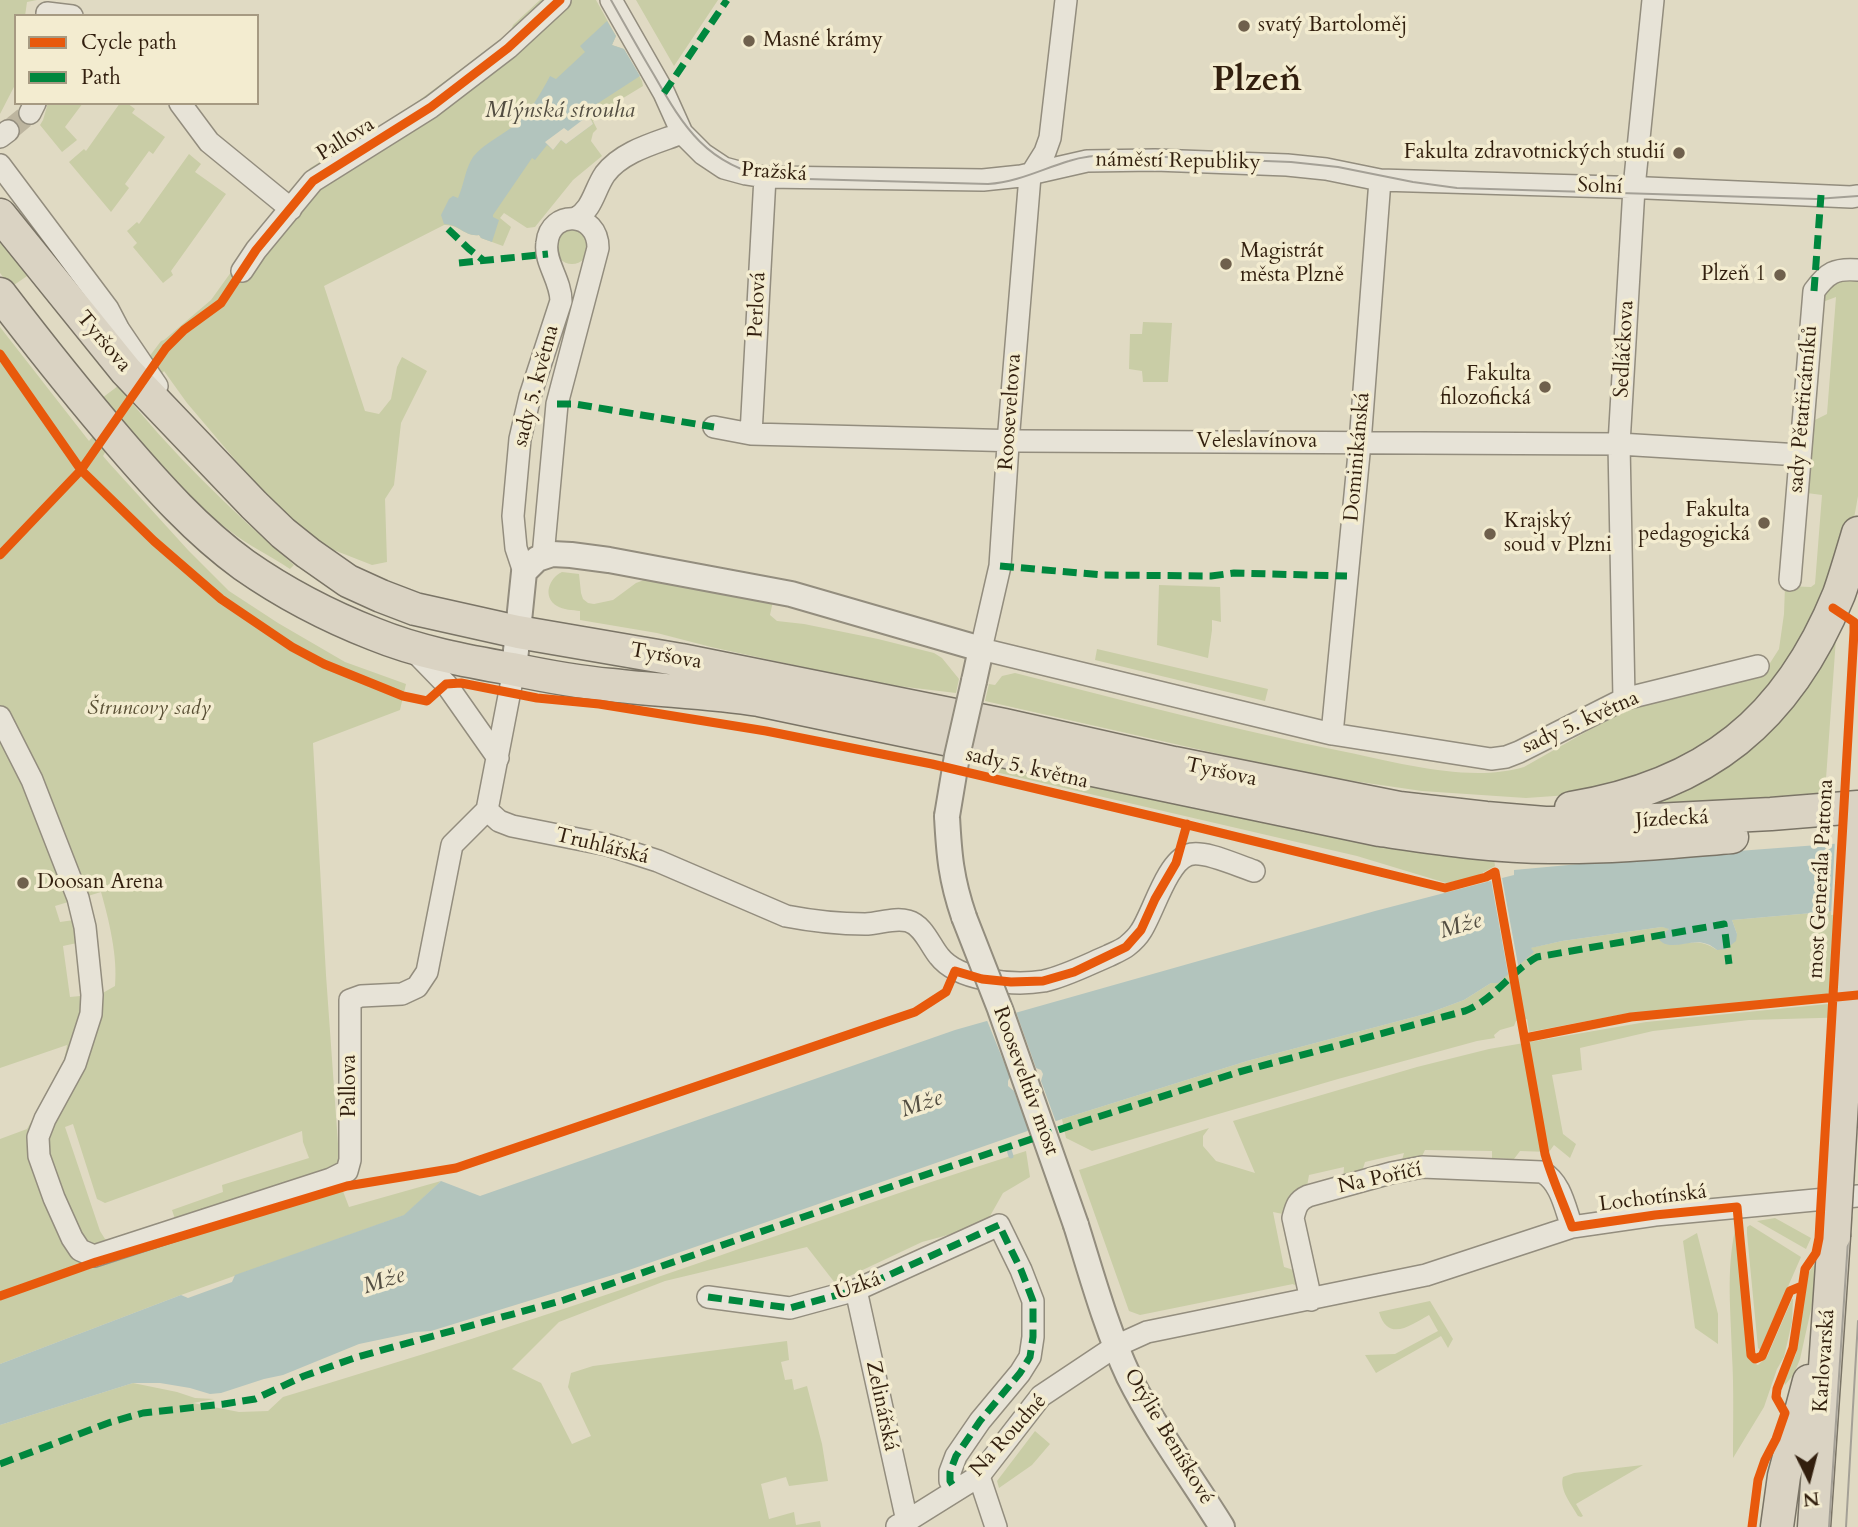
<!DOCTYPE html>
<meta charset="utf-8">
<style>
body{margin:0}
#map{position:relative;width:1858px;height:1527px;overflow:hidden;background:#e0dac3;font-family:Cardo,serif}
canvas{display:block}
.legend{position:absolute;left:14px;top:14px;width:245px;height:91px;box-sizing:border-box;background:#f3ecd0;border:2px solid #a69a82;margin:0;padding:9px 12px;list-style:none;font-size:21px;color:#321f0e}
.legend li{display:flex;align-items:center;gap:14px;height:35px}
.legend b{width:35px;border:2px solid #a69a82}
.north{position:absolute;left:1774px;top:1443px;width:70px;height:70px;-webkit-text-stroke:5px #f3ecd0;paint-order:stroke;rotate:174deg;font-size:19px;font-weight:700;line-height:28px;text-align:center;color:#321f0e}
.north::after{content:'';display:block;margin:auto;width:24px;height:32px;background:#321f0e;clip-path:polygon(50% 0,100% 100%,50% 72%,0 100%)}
</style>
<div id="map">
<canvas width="1858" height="1527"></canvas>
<ul class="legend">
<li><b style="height:9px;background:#e8590c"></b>Cycle path</li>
<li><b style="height:9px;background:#00873e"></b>Path</li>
</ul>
<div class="north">N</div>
</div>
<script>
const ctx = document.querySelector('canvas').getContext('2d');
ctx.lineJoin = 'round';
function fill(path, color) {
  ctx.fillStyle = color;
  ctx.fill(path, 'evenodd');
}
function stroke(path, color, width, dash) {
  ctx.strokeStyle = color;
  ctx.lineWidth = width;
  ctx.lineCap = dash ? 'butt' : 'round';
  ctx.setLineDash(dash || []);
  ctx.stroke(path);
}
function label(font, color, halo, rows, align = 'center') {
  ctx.font = font + ' Cardo,serif';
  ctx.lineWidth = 7;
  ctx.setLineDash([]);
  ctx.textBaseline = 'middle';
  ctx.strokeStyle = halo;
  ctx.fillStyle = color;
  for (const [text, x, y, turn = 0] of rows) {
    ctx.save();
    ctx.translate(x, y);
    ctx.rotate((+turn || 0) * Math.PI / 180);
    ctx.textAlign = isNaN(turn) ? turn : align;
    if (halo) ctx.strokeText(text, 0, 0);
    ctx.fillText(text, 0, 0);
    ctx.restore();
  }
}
fill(new Path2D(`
 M 0,0 L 37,0 L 27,2 L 25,16 L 16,16 L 16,83 L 0,114 Z
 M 540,0 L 596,0 L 616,36 L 612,45 L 624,49 L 642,81 L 643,86 L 615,103 L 593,121 L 597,129 L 593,133 L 591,141 L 602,156 L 573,180 L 535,227 L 527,228 L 504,213 L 500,218 L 511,227 L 503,246 L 481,238 L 479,235 C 465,237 459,224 444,225 L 324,286 L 365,411 L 379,414 L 391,399 L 397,367 L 402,357 L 427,371 L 401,423 L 394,485 L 385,499 L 387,562 L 372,565 L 321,545 L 306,535 L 265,495 L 187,403 L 164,371 L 159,377 L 146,361 L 161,341 L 164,340 L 211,300 L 247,250 L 298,185 L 310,168 L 410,107 L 510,33 L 513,25 Z
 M 636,0 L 718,0 L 674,66 Z
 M 48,103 L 83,103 L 65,127 L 77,140 L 62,152 L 40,125 L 43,120 Z
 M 120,103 L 127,103 L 135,109 L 132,113 L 165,137 L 153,154 L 149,151 L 125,184 L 129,188 L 111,212 L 69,162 L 84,149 L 86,151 Z
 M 189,154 L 201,164 L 195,172 L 226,194 L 171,271 L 173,275 L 163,283 L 133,247 L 137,243 L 127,231 L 137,222 L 139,224 Z
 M 0,228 L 33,272 L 11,287 L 0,273 Z
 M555 247a17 17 0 1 1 34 0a17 17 0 1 1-34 0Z
 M 1858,276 L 1858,496 L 1850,541 L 1808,640 L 1747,716 L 1664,771 L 1583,794 L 1526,798 L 1422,791 L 1312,775 L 985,701 L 989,684 L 995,685 L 1002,676 L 1015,673 C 1125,701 1235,730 1346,752 C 1400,763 1470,783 1524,767 L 1621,712 L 1763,674 L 1779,649 L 1784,614 L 1785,586 L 1811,587 L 1815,584 L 1822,495 L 1807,493 L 1811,422 L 1827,414 L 1836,297 L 1820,303 L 1821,297 L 1834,278 Z
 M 1143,322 L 1172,323 L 1168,382 L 1143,382 L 1142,371 L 1129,369 L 1130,334 L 1142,334 Z
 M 0,327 L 89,441 L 94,435 L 107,449 L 103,456 L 109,463 L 188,550 L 229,591 L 278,623 L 345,662 L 406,684 L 400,710 L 313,743 L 326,975 L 341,1186 L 349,1207 L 441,1181 L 405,1215 L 181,1295 L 0,1364 L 0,1139 L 27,1129 C 43,1103 63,1076 67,1045 L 0,1068 ZM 101,892 C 109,920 118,957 115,986 L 101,994 L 70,997 L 63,946 L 77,943 L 74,920 L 60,922 L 55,906 ZM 73,1124 L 97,1199 L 105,1203 L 302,1131 L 303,1142 L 309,1158 L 222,1185 L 223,1192 L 172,1210 L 175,1219 L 112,1242 L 105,1239 L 100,1231 L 65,1127 Z
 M 118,386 C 170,451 230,510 294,565 L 290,569 C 271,556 249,546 230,531 C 180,494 142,444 102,398 Z
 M 562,572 L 579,574 L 581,593 L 583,599 L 588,603 L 594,604 L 613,600 L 636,583 L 652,577 L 773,601 L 770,615 L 777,621 L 804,624 L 878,639 L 934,653 L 942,658 L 959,679 L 956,693 L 881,684 L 711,647 L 657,633 L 580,620 L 580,611 C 573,610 563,610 557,606 C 542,597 549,578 562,572 Z
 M 1159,585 L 1220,587 L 1221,622 L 1212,620 L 1212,630 L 1208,658 L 1157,645 Z
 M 1837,624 L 1825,793 L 1623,807 L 1668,790 Z
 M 1097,649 L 1268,689 L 1265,701 L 1095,660 Z
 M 994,750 L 1493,852 L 1495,866 L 1475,877 L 1446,883 L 1357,856 L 991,771 Z
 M 1858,909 L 1858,991 L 1624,1014 L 1529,1032 L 1527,1019 L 1516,1021 L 1514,1026 L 1500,1030 L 1494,1035 L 1495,1038 L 1477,1041 L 1338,1079 L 1092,1151 L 1066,1138 L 1062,1119 L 1247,1061 L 1429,1013 L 1464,1000 L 1491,983 L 1533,951 L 1530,948 L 1562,941 L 1662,927 L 1668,928 L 1669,930 L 1659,935 L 1672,945 C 1691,943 1700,939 1717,950 L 1737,934 L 1732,920 Z
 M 1858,1001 L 1854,1017 L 1749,1020 L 1653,1031 L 1580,1048 L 1582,1070 L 1552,1075 L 1563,1134 L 1576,1144 L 1570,1158 L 1554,1145 L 1549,1152 L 1520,1151 L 1514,1159 L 1492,1158 L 1492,1151 L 1425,1150 L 1418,1164 L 1400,1167 L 1404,1153 L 1365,1162 L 1360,1178 L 1343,1182 L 1344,1167 L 1309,1175 L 1306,1192 L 1288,1215 L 1273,1212 L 1284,1267 L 1300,1272 L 1296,1284 L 1294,1285 L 1293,1284 L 1140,1315 L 1129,1311 L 1079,1170 L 1209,1128 L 1203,1136 L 1203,1146 L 1216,1161 L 1255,1173 L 1233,1121 L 1417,1067 L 1489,1049 L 1646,1022 Z
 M 1026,1151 L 1030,1177 L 1003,1193 L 985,1225 L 922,1242 L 835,1283 L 807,1247 L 665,1281 L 559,1322 L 512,1369 L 541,1383 L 572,1444 L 591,1436 L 568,1387 L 571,1373 L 593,1366 L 787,1341 L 789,1360 L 781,1362 L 785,1380 L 792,1379 L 794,1390 L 807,1386 L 822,1444 L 828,1481 L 789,1486 L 786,1477 L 761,1484 L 769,1519 L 794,1512 L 796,1525 L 820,1521 L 821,1527 L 0,1527 L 0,1425 L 133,1383 L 177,1392 L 195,1398 L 214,1399 L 193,1403 L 239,1412 L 268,1411 L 283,1397 C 409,1359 534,1320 658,1277 C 781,1235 902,1190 1026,1151 Z
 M 1775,1218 L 1811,1238 L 1806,1249 L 1757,1221 Z
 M 1750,1225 L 1801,1257 L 1760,1350 L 1758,1348 L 1747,1234 L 1747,1227 Z
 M 1735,1230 L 1737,1232 L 1749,1354 L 1753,1363 L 1758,1365 L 1767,1357 L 1792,1299 L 1793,1299 L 1792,1322 L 1784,1357 L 1777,1369 L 1764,1407 L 1733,1458 C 1733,1423 1734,1389 1732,1355 C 1731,1313 1726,1271 1735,1230 Z
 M 1697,1233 L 1718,1314 L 1718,1344 L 1695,1328 L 1683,1241 Z
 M 1822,1262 L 1819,1293 L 1812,1305 L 1800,1359 L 1794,1374 L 1785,1385 L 1784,1382 L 1796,1354 L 1808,1274 L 1813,1266 Z
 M 1430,1301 L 1453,1339 L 1448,1348 L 1441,1336 L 1376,1373 L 1365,1355 L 1395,1354 L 1438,1331 L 1429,1315 C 1411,1325 1388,1343 1379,1312 Z
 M 1035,1431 L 1050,1444 L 1032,1465 L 999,1488 L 997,1481 Z
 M 1643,1465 L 1576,1504 L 1583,1516 L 1581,1517 L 1578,1516 C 1572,1505 1559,1490 1563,1477 L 1574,1473 Z`), '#c9cda6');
fill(new Path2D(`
 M 607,21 L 616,36 L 612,45 L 624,49 L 640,76 L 586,111 L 593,124 L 566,144 L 561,140 L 553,150 L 547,145 L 535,160 L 532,158 L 493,215 L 493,217 L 499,220 L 492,242 L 481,238 L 479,235 C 465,237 459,224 444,224 L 441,215 L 449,199 L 453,196 L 458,198 C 464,185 465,169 473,157 C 485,142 502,136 516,124 C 531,111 541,93 550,76 L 556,79 L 585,52 L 580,46 Z
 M 1858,842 L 1858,909 L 1732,920 L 1737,934 L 1736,941 L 1726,949 L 1717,950 C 1714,948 1711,945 1707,944 C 1691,937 1669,954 1658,938 L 1669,929 L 1662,927 L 1562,941 L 1531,948 L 1534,952 L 1498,983 L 1491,983 L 1464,1000 L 1429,1013 L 1247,1061 L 1062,1119 L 629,1270 L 431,1331 L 416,1332 L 359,1344 L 283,1375 L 264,1379 L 221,1393 L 210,1394 L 190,1388 L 160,1383 L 133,1383 L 0,1425 L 0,1364 L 181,1295 L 188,1298 L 232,1282 L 235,1275 L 404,1215 L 441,1181 L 480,1196 L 955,1030 L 1375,911 L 1502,878 L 1514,875 L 1514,870 L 1645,858 Z`), '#b2c4bd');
fill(new Path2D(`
 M 589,115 L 593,124 L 566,144 L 561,140 L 553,150 L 545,142 L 564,128 L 568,131 Z
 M 1858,839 L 1858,912 L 1831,915 L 1835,840 Z
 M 1502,878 L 1519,970 L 1509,979 L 1491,880 Z
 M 1015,1009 L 1036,1068 L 1041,1070 L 1043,1074 L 1041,1081 L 1057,1125 L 1030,1134 L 1014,1091 L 1008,1086 L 1008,1081 L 1010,1077 L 986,1018 Z`), '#e0dac3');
stroke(new Path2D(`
 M 1009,1150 L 1011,1156`), '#b2c4bd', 5);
stroke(new Path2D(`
 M 8,131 L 30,113`), '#bdb59f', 21, [21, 10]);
const minor = new Path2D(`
 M 611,0 L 664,93 L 682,133 L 703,154 L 724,168 L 746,174 L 765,177 L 983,180 L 1021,176 L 1087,161 L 1155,160 L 1287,165 L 1326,169 L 1380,180 L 1647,188 L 1851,197 L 1858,196
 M 1066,0 L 1050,138 L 1045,152 L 1030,176 L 1009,430 L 1000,566 L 981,649 L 1332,734 L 1491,759 L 1506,757 L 1519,752 L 1624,699 L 1758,666
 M 47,16 L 47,13 L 72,16
 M 180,103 L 209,142 L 291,209
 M 30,113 L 35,103
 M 0,137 L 8,131
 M 0,165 L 108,309 L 119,330 L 157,386
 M 575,219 C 593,209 594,190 605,174 C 622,151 656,143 682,133
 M 242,271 L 256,250 L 313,181 L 431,107 L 508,48 L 560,0
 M 714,427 L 751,434 L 1021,441 L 1619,444 L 1800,455
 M 751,434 L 765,177
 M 524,572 L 516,548 L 513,516 L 520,439 L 530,396 L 561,301 C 561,280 544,262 547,243 C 550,209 598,211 598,248 L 557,404 L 543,556
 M 1790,580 L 1814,291 C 1827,273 1835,268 1858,270
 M 413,650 L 446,684 L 498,758
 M 1624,699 L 1619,444 L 1634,188 L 1653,0
 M 0,717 L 32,780 L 78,898 L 85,927 L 92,995 L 91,1014 L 75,1064 L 45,1119 L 38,1137 L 39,1156 L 54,1198 L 72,1238 L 80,1250 L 94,1256 L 331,1179 L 347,1171 L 350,1160 L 350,1000 L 361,996 L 402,994 L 417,987 L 427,972 L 452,845 L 487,810
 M 1332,734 L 1360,443 L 1380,180
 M 487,810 L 499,821 L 512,826 L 608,845 L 658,861 L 786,916 C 812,921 839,924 865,924 C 879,924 894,917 908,921 C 923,925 930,945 939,956 C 958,981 1014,986 1044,981 C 1066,976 1087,965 1108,956 C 1114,953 1122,950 1127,946 C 1132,942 1138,936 1141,931 C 1153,913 1167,862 1188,855 C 1203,849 1238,866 1254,871
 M 487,810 L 514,670
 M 856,1290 L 907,1521 L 897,1526
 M 708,1297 L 790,1308 L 856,1290 L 999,1225 L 1021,1270 L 1033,1301 L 1033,1337 L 1030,1357 L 1020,1373 L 980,1421 L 956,1456 L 950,1472 L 950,1481 L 955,1489
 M 1311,1300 L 1293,1218 C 1296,1207 1297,1201 1308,1196 L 1391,1173 L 1422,1167 L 1542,1172 C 1561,1182 1565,1208 1572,1227
 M 979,1476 L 996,1527
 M 904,1527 L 907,1521 L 979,1476 L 1041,1396 L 1116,1346 L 1147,1332 L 1426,1275 L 1572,1227 L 1655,1215 L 1858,1196`);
const tertiary = new Path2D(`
 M 514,670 L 524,572 L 537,559 L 552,554 L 571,555 L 609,560 L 791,594 L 981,649 L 974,681
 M 947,816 C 949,855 951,879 964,917
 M 1076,1225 C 1092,1276 1106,1328 1129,1377 C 1155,1429 1191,1477 1222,1527`);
const primary = new Path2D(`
 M 0,215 L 126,371 L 254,505 L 283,533 L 308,553 L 348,581 L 381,596 L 415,609 L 518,632 L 681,660 L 1004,725 L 1174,763 L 1399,808 L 1486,818 L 1545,823 L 1617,822 L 1771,814 L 1858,807
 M 0,294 C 39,345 78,394 120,443 C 157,486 197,531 244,565 C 284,593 328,616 374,634 C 418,652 466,661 512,669 C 545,676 578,682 611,685 C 661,691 710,692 759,700 L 1380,830 C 1436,838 1493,847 1550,847 C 1611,848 1671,842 1732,837
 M 1571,808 C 1706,786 1788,720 1839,594 C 1846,574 1852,553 1858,533
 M 1777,1527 L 1784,1476 L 1809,1381
 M 1814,1527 L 1834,1236`);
stroke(minor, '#938d7e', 24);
stroke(tertiary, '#938d7e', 28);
stroke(primary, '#7a7466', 35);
stroke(minor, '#e7e3d7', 21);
stroke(tertiary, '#e7e3d7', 24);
stroke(primary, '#dad3c3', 32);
stroke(new Path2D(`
 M 611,0 C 625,25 639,50 654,75 C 684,128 707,165 771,178 L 988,184 C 1018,182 1042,169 1069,161 C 1084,156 1099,155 1114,155 L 1291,162 L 1338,167 L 1413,182 L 1457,188 L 1816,199 L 1858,196
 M 1829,1527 L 1858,1090
 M 1846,1527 L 1858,1321`), '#a4a096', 2);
const tertiaryBridge = new Path2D(`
 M 947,816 L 957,756 L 974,681
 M 964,917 L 1000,1009 L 1076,1225`);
const primaryBridge = new Path2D(`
 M 1834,1236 L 1858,833`);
stroke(tertiaryBridge, '#938d7e', 28, []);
stroke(primaryBridge, '#7a7466', 35, []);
stroke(tertiaryBridge, '#e7e3d7', 24);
stroke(primaryBridge, '#dad3c3', 32);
stroke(new Path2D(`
 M 664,93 L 727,0
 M 448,229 L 469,249 L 483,260
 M 459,263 L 548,254
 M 1814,291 L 1821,195
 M 557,404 L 575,404 L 714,427
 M 1000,566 L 1103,575 L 1211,576 L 1234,573 L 1347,576
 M 708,1297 L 790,1308 L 856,1290 L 999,1225 L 1021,1270 L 1033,1301 L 1033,1337 L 1030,1357 L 1020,1373 L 980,1421 L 956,1456 L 950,1472 L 950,1481 L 955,1489
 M 0,1464 L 111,1422 L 143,1413 L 224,1404 L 255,1399 L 304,1376 L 357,1357 L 564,1300 L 910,1180 L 1085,1121 L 1239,1072 L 1465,1011 C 1495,999 1510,972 1537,957 L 1724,924 L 1729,964`), '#00873e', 7, [14, 7]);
stroke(new Path2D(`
 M 0,354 L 81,470 L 154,541 L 221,599 L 292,647 L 324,664 L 403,696 L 427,701 L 446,684 L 461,683 L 537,698 L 599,704 L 766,731 L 932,764 L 1168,820 L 1445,888 L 1486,877 L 1495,872 L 1545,1154 C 1552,1179 1563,1202 1572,1227 L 1655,1215 L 1737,1207 L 1751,1355 L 1755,1359 L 1762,1356 L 1790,1291 L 1802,1286
 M 0,555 L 81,470 L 166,348 L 184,330 L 221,303 L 256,250 L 313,181 L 431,107 L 508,48 L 560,0
 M 1525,1038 L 1631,1017 L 1858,995
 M 0,1296 L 96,1262 L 347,1186 L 456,1168 L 915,1012 L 946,992 L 955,971 L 982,979 L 1011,982 L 1043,981 L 1074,972 L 1126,947 L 1141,930 L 1155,899 L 1176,863 L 1187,824
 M 1752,1527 L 1758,1480 L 1765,1460 L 1776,1439 L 1785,1413 L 1776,1397 L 1777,1389 L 1793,1348 L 1805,1269 L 1816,1253 L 1819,1238 L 1854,632 L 1854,622 L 1833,608`), '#e8590c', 9);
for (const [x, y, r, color] of [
 [1244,26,7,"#6f604d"],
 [749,41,7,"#6f604d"],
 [1679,153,7,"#6f604d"],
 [1226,264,7,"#6f604d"],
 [1780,275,7,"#6f604d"],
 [1545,387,7,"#6f604d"],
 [1764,523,7,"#6f604d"],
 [1490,534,7,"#6f604d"],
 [23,883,7,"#6f604d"]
]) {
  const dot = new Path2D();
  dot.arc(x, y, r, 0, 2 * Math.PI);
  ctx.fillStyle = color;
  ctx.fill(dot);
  stroke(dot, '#f3ecd0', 2.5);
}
label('21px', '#321f0e', '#f3ecd0', [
 ["svatý Bartoloměj",1258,26],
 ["Masné krámy",763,41],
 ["Fakulta zdravotnických studií",1665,153,"right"],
 ["Magistrát",1240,252],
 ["města Plzně",1240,276],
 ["Plzeň 1",1766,275,"right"],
 ["Fakulta",1531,375,"right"],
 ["filozofická",1531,399,"right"],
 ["Fakulta",1750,511,"right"],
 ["pedagogická",1750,535,"right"],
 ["Krajský",1504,522],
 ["soud v Plzni",1504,546],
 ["Doosan Arena",37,883]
], 'left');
label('21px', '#321f0e', '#f3ecd0', [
 ["Pallova",346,140,-32],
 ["náměstí Republiky",1178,162,1],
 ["Pražská",774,173,4],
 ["Solní",1600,187,2],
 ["Perlová",758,305,-87],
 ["Tyršova",103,342,50],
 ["Sedláčkova",1625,349,-87],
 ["sady 5. května",537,386,-75],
 ["sady Pětatřicátníků",1804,409,-85],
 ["Rooseveltova",1011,412,-86],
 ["Veleslavínova",1257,442],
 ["Dominikánská",1358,457,-85],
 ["Tyršova",666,657,10],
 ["sady 5. května",1581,723,-24],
 ["sady 5. května",1027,769,13],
 ["Tyršova",1221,773,12],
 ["Jízdecká",1672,820,-3],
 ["Truhlářská",602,847,14],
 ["most Generála Pattona",1822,879,-87],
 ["Rooseveltův most",1025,1081,70],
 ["Pallova",350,1086,-90],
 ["Na Poříčí",1380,1179,-12],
 ["Lochotínská",1653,1199,-7],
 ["Úzká",858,1287,-20],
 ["Karlovarská",1825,1361,-86],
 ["Zelinářská",881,1406,78],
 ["Na Roudné",1009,1436,-48],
 ["Otýlie Beníškové",1168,1437,59]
]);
label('italic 21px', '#5a5035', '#f3ecd0', [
 ["Štruncovy sady",149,709]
]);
label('italic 23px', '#534e42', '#f3ecd0', [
 ["Mlýnská strouha",560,112],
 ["Mže",1461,927,-17],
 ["Mže",922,1105,-19],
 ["Mže",384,1282,-18]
]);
label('bold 35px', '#321f0e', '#f3ecd0', [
 ["Plzeň",1257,82]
]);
</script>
